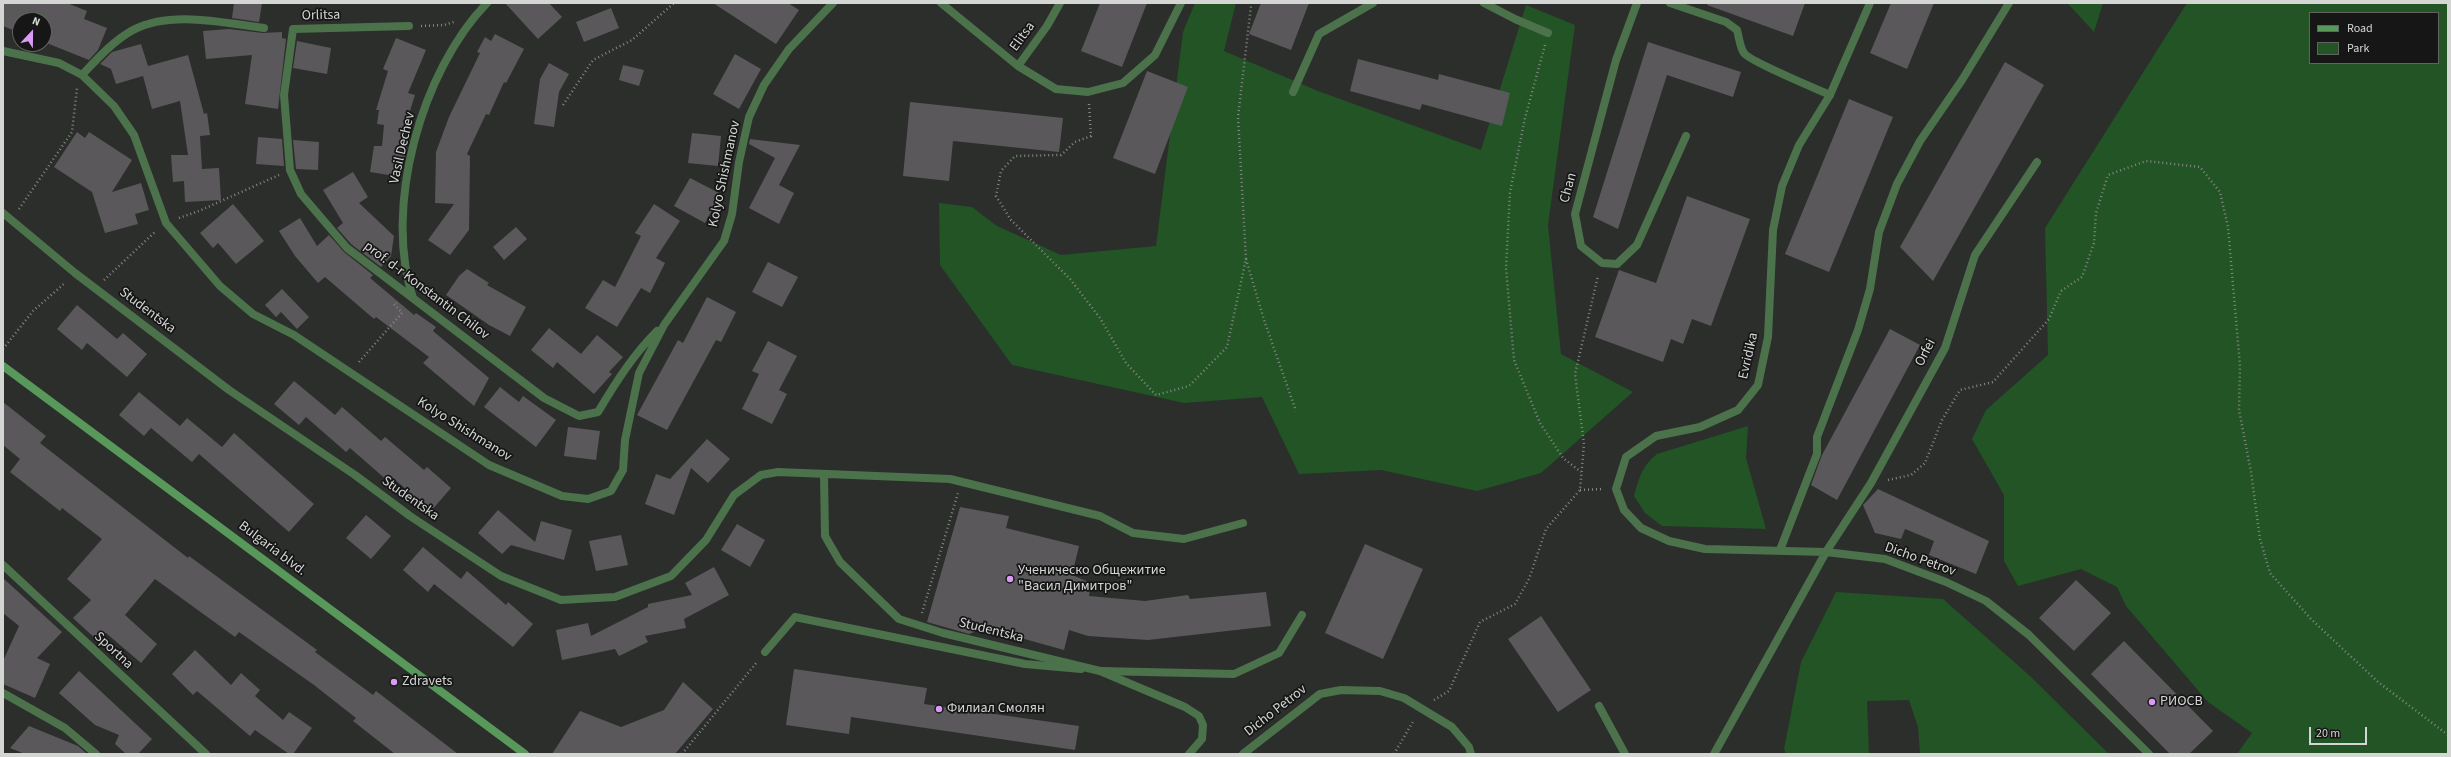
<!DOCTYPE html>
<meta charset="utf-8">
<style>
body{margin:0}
#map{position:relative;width:2451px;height:757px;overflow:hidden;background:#2b2e2b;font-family:"Source Sans 3",sans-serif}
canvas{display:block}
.frame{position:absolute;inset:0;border:4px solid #d4d6d4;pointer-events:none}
.legend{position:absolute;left:2309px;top:12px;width:130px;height:52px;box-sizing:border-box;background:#151615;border:1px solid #616361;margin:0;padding:5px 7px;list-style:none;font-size:12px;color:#d4d6d4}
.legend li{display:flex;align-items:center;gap:8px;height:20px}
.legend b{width:20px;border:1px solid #616361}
.north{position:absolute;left:12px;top:12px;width:40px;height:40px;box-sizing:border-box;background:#151615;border:1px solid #616361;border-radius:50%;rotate:22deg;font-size:11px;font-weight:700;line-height:16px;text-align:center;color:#d4d6d4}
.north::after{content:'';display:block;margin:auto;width:14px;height:18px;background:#da9af6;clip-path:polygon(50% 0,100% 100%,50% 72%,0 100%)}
.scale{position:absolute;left:2309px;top:727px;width:58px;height:18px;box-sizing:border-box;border:2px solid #d4d6d4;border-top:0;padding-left:5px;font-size:12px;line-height:14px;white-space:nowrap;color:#d4d6d4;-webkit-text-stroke:3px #151615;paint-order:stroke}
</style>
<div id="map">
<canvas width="2451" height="757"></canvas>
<div class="frame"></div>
<ul class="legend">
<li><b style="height:5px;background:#58985a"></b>Road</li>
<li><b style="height:11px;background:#225425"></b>Park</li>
</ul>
<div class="north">N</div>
<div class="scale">20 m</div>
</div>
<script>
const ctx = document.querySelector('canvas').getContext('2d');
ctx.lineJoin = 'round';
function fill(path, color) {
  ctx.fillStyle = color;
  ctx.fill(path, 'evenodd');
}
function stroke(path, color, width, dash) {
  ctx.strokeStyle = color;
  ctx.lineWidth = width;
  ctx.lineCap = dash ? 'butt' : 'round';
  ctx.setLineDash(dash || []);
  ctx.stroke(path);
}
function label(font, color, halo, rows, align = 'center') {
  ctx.font = font + ' "Source Sans 3",sans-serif';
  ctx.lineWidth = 3.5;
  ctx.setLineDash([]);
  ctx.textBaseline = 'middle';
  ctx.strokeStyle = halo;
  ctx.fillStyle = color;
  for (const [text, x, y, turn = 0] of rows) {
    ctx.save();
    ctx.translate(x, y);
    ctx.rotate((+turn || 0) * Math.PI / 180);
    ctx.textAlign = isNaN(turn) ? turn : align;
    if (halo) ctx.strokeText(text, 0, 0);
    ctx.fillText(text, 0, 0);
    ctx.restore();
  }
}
fill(new Path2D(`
 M 1195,3 L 1236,3 L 1224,51 L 1318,91 L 1481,150 L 1526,5 L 1575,25 L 1548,225 L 1561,354 L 1633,392 L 1541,473 L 1477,491 L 1381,470 L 1299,474 L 1262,397 L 1184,403 L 1012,365 L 940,265 L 939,203 L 972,207 L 997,226 L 1061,255 L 1156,246 L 1183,32 Z
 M 2067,3 L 2103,3 L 2094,32 L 2071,7 Z
 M 2187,3 L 2448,3 L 2448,754 L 2237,754 L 2252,733 L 2208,702 L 2126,606 L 2117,587 L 2081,569 L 2018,586 L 2004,561 L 2004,495 L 1972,439 L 1986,410 L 2048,355 L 2045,228 ZM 2310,13 L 2438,13 L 2438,63 L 2310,63 Z
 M 1748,426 L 1746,458 L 1766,529 L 1662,526 L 1645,513 L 1634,496 C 1639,478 1642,466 1657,454 Z
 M 1836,592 L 1943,599 L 2030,676 L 2109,754 L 1920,754 L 1918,727 L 1909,700 L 1867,701 L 1869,754 L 1786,754 L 1784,749 L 1801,662 Z`), '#225425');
fill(new Path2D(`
 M 3,3 L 67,3 L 87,11 L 84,19 L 107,28 L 98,50 L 89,60 L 44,42 L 44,20 L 20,20 L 20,33 L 3,26 Z
 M 234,3 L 262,3 L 259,22 L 232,18 Z
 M 505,3 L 549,3 L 562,17 L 538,39 Z
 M 713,3 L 788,3 L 799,10 L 776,44 Z
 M 1100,3 L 1147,3 L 1122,67 L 1081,51 Z
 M 1261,3 L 1309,3 L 1291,50 L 1249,34 Z
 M 1708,3 L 1805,3 L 1793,36 L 1707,5 Z
 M 1891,3 L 1934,3 L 1907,69 L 1870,53 Z
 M 611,8 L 619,28 L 584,42 L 576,22 Z
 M 229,29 L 263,33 L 282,32 L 282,38 L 286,39 L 278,109 L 245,104 L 252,55 L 206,59 L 203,31 Z
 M 495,34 L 524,49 L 506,83 L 504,82 L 489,115 L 486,114 L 467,154 L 470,156 L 469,230 L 450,255 L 428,240 L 454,204 L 435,203 L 436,152 L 449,117 L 480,53 L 477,52 L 485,37 L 491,41 Z
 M 396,38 L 426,50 L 408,93 L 415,95 L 401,139 L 408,140 L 401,177 L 370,172 L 374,146 L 382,146 L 384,125 L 377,124 L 379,110 L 376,110 L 388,71 L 383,69 Z
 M 297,41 L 331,48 L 327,74 L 293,68 Z
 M 1648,42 L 1741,72 L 1733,97 L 1667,75 L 1618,229 L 1593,217 Z
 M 141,44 L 148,66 L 188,55 L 204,114 L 207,113 L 210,135 L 200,136 L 202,169 L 219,168 L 221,200 L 185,202 L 184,181 L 173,182 L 171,155 L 188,155 L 180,101 L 152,109 L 143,76 L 116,84 L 111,69 L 100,64 L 112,52 Z
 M 735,54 L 761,69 L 739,109 L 713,94 Z
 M 1358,59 L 1438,80 L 1439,74 L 1510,93 L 1502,126 L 1422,104 L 1420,110 L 1350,91 Z
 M 2005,62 L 2044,85 L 1933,281 L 1900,247 Z
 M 549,63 L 569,74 L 559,92 L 554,127 L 534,124 L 540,79 Z
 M 623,65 L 644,70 L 639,86 L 619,80 Z
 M 1147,71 L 1188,87 L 1155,174 L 1113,158 Z
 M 1849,99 L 1893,117 L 1829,272 L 1785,254 Z
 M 910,102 L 1063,118 L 1059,152 L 953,141 L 949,181 L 903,176 Z
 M 77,132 L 85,138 L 89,132 L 132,160 L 112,192 L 141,183 L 149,210 L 135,214 L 138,224 L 105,233 L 92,192 L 54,167 Z
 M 692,133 L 721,136 L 718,166 L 688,163 Z
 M 258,137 L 282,139 L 284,166 L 256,164 Z
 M 750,139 L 800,145 L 779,185 L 794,193 L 779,224 L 749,208 L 775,158 L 749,144 Z
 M 293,140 L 319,142 L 318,170 L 296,169 Z
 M 353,172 L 368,197 L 359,203 L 394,236 L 391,256 L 381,267 L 351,244 L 337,228 L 343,223 L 323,190 Z
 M 690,178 L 721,194 L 705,223 L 674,206 Z
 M 1687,196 L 1750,219 L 1711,326 L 1692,319 L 1683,344 L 1671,339 L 1663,362 L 1595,337 L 1619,270 L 1656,283 Z
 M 233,204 L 264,241 L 236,264 L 218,243 L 213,248 L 200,233 Z
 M 654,204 L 680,221 L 656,258 L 665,263 L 650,293 L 641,288 L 617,327 L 585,308 L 603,280 L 615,287 L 641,236 L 635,233 Z
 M 300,218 L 317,246 L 329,235 L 344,252 L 373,275 L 370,278 L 414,315 L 416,313 L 436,327 L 433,331 L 489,378 L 474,406 L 423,363 L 429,357 L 376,317 L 374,319 L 325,277 L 318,283 L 295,256 L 279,231 Z
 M 516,227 L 527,239 L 504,260 L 493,247 Z
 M 768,262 L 798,277 L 782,307 L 752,292 Z
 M 467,269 L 489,283 L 487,285 L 526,307 L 510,336 L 489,325 L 446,295 L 459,276 Z
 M 282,289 L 309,317 L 297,329 L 281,312 L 276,317 L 265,305 Z
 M 707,297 L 736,312 L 721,342 L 716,340 L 667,430 L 637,415 L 678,340 L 683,343 Z
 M 77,305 L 117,339 L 123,333 L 147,354 L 127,377 L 87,343 L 82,350 L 57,329 Z
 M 549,328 L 581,354 L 597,335 L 623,357 L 609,372 L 612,374 L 594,394 L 557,362 L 553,368 L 531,350 Z
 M 1890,329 L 1920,345 L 1837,500 L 1811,485 L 1822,455 Z
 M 768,341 L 797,356 L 779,390 L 787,394 L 772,424 L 742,409 L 759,374 L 752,371 Z
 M 294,381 L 335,415 L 342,407 L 381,441 L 385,437 L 424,470 L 427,467 L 451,488 L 431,511 L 393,478 L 389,482 L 350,448 L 346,452 L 306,417 L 299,425 L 274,404 Z
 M 500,387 L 519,402 L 523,396 L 556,420 L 536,447 L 484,407 Z
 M 139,392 L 180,426 L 187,418 L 222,447 L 234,433 L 314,504 L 289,532 L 199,454 L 192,462 L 151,428 L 144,436 L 119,415 Z
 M 3,402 L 46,436 L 40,443 L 188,558 L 189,556 L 317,650 L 315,652 L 373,695 L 376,691 L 458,754 L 395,754 L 353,721 L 356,718 L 314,685 L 239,632 L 235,637 L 155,579 L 125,615 L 157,644 L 141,663 L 106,633 L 98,641 L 73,618 L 91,600 L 67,579 L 102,539 L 62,508 L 60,511 L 10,472 L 20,459 L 3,445 Z
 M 568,427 L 600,431 L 596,460 L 564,456 Z
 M 707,439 L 730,459 L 708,483 L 691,468 L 674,515 L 645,504 L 656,474 L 670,479 Z
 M 1878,489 L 1989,541 L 1976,574 L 1929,555 L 1934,541 L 1905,529 L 1901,539 L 1875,533 L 1863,505 Z
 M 960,507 L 1009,516 L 1006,528 L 1079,546 L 1072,575 L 1091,583 L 1089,596 L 1145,601 L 1188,595 L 1190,599 L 1266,592 L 1271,626 L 1148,640 L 1088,636 L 1069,630 L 1064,650 L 985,628 L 969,634 L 927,622 Z
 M 498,510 L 535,542 L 541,521 L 572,530 L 564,560 L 511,545 L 502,554 L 478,533 Z
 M 366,515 L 391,536 L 371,559 L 346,538 Z
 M 737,524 L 765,540 L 750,567 L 721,550 Z
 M 621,535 L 628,565 L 596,571 L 589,541 Z
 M 1365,544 L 1423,569 L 1383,659 L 1325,633 Z
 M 423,547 L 461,579 L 467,571 L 506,605 L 508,602 L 533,624 L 513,647 L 434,584 L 428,592 L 403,570 Z
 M 714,567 L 729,595 L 684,619 L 686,628 L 645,636 L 648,642 L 619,656 L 615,649 L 562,660 L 556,630 L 588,623 L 591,636 L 648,607 L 648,604 L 692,595 L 685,583 Z
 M 3,578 L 62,632 L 37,658 L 50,664 L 35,698 L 3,684 L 3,661 L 19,626 L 3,613 Z
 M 2076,580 L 2111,613 L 2074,651 L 2039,618 Z
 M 1541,616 L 1591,690 L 1558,712 L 1508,639 Z
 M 2124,641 L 2213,731 L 2189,754 L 2170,754 L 2091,674 Z
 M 195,650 L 231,685 L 241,673 L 260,690 L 255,696 L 283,720 L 289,712 L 312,728 L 293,754 L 289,754 L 255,730 L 250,736 L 197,691 L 193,695 L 172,674 Z
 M 794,669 L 927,688 L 924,704 L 1079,726 L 1075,750 L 851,717 L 849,734 L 786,725 Z
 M 79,671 L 152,739 L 138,754 L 126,754 L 115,744 L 119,735 L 95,725 L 59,693 Z
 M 683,682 L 713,709 L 675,754 L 552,754 L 580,711 L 621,727 L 664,710 Z
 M 29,726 L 78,746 L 87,754 L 25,754 L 10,748 Z`), '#5b585c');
stroke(new Path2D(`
 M 421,26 L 444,25 L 454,22
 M 1545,45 L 1525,118 L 1510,192 L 1506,268 L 1514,360 L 1540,423 L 1563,458 L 1581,472
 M 1089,104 L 1091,136 L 1075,142 L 1061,155 L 1015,156 L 1001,171 L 996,196 L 1011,220 L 1070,279 L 1100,318 L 1126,363 L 1156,395 L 1189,386 L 1227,347 L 1246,259 L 1238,117 L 1251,6
 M 563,105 L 593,60 L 632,40 L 674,3
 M 19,209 L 72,132 L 77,88
 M 179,218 L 199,211 L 279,175
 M 1246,259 L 1264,320 L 1296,411
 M 104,280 L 156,231
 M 3,349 L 33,311 L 65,283
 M 359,362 L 402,313 L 394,304 L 397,303
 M 1888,480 L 1911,475 L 1925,463 L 1942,420 L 1960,390 L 1993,382 L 2049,319 L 2061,291 L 2082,277 L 2094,243 L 2096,213 L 2108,175 L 2146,161 L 2200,167 L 2220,192 L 2228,227 L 2240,366 L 2239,410 L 2251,472 L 2260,539 L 2270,573 L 2311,619 L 2378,682 L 2448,735
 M 1580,490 L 1603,489
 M 922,613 L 958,493
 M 1434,700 L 1449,691 L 1480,622 L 1515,604 L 1529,579 L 1546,529 L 1580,490 L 1584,444 L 1575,374 L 1598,276
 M 682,754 L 757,662
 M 1394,754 L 1414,720`), '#858885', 2.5, [1, 3]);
stroke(new Path2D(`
 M 1670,3 L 1726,22 L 1737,30 C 1739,37 1740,48 1744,53 C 1749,61 1817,89 1830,95
 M 765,652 L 795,617 L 1025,664 L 1081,669
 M 1101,671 L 1234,674 L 1279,653 L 1302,615`), '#4b724b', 8);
stroke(new Path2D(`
 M 941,3 L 1018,66 L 1056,89 L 1088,92 L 1123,83 L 1155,55 L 1181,3
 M 1484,3 L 1515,19 L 1548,33
 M 1637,3 L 1616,60 L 1575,214 L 1581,246 L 1602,263 L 1617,264 L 1637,245 L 1686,136
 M 1870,3 L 1830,95 L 1799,145 L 1782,186 L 1773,230 L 1768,337 L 1758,385 L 1738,410 L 1700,427 L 1656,436 L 1626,457 L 1616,489 L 1624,510 L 1641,528 L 1669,541 L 1705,549 L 1826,552 L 1885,559 L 1946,582 L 1986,601 L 2029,635 L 2149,754
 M 409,26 L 293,29 L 284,95 L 290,170 L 301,194 L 347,248 L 544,398 L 579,416 L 598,412 C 616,382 633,355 657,331
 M 3,51 L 59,63 L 82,75 L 114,106 L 134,135 L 166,223 L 220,286 L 253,314 L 294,335 L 489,465 L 562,496 L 588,499 L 611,491 L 623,470 L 625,440 L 639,373 L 664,325 L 724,241 L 732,214 L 739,162 L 749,117 L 764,85 L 789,49 L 833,3
 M 1018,66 L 1047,26 L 1060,3
 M 82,75 C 98,58 113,41 133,30 C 171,10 224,23 264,28
 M 1293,92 L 1319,34 L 1373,3
 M 3,213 L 75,273 L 229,390 L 355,475 L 410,516 L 501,576 L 561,600 L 615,597 L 671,576 L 706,540 L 734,495 L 761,475 L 778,472 L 950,479 L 1100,516 L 1133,533 L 1184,539 L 1243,523
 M 413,298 C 383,208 421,71 487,3
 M 824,474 L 825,536 L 840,562 L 899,619 L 943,633 L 1100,671 L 1185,707 L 1199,716 L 1203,725 L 1202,739 L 1189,754
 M 1780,550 L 1817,454 L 1817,437 L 1858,330 L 1870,289 L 1879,232 L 1897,184 L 1920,141 L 1962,80 L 2009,3
 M 3,565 L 206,754
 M 3,693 L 65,728 L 96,754
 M 1599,706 L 1625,754
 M 1243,754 L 1320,694 L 1341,690 L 1380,691 L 1404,698 L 1452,727 L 1469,747 L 1471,754
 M 1714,754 L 1826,552 L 1871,483 L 1945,348 L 1975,255 L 2037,162`), '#4b724b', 8);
stroke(new Path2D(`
 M 3,366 L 525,754`), '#58985a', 8);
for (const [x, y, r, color] of [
 [1010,579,4,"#da9af6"],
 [394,682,4,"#da9af6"],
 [2152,702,4,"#da9af6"],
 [939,709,4,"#da9af6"]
]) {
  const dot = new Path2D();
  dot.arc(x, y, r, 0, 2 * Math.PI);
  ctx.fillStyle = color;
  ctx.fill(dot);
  stroke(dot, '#151615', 1.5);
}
label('14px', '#d4d6d4', '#151615', [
 ["Orlitsa",321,16,-1],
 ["Elitsa",1023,37,-54],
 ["Vasil Dechev",403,148,-77],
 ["Kolyo Shishmanov",725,174,-78],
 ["Chan",1569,188,-75],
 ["prof. d-r Konstantin Chilov",426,291,37],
 ["Studentska",147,311,37],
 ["Orfei",1926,353,-63],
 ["Evridika",1749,356,-77],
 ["Kolyo Shishmanov",464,430,32],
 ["Studentska",410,499,35],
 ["Bulgaria blvd.",272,549,37],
 ["Dicho Petrov",1920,560,20],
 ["Studentska",991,631,14],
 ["Sportna",113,651,43],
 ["Dicho Petrov",1276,711,-38]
]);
label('14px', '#d4d6d4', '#151615', [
 ["Ученическо Общежитие",1018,571],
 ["\"Васил Димитров\"",1018,587],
 ["Zdravets",402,682],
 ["РИОСВ",2160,702],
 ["Филиал Смолян",947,709]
], 'left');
</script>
